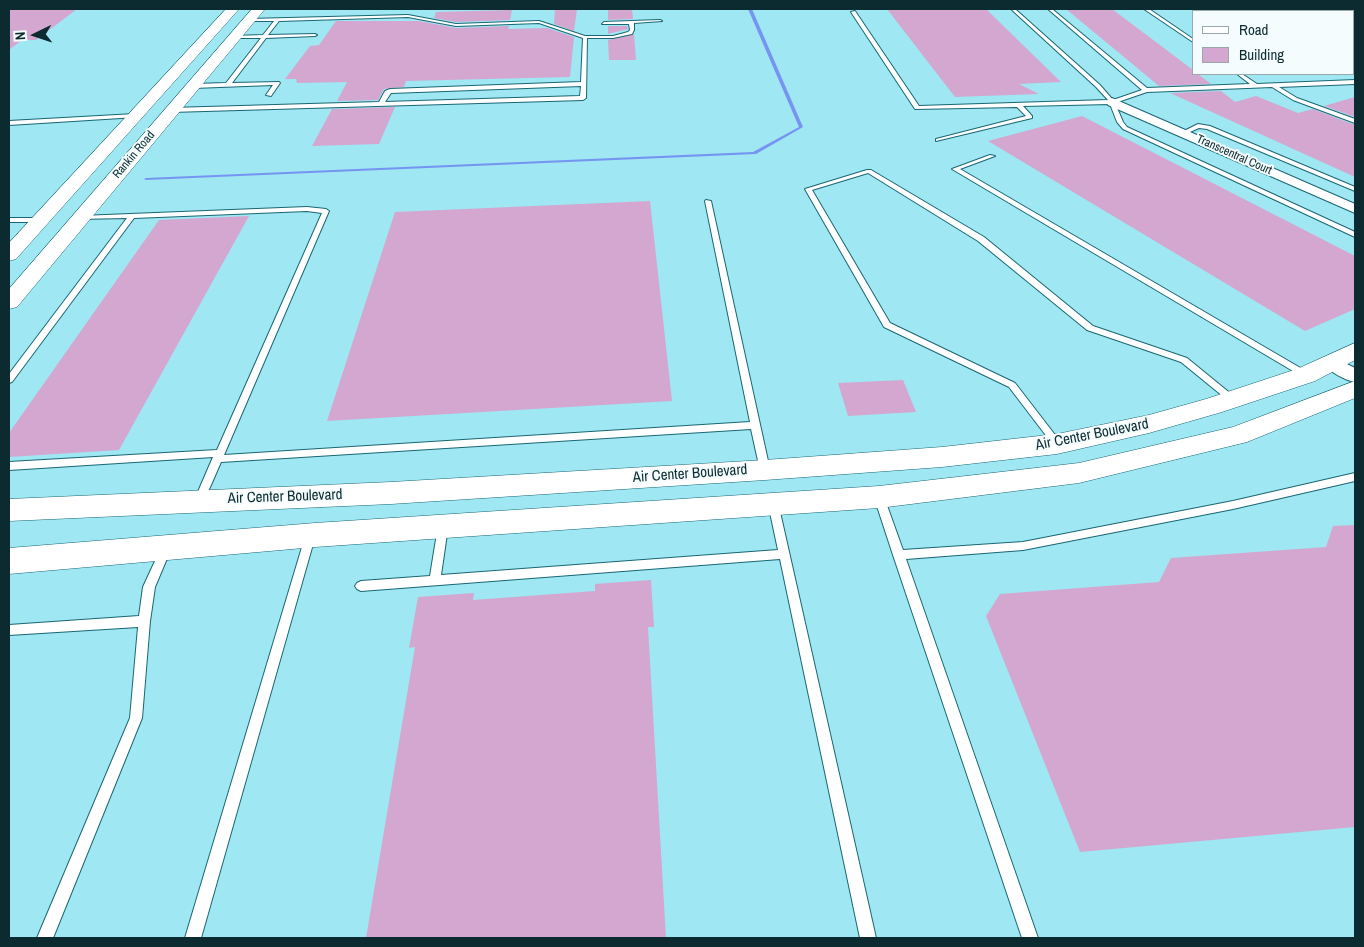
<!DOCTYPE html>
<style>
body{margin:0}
#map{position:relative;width:1364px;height:947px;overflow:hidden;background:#9fe7f3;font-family:"Archivo Narrow",sans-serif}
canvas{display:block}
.frame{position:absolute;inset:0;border:10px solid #0c2b30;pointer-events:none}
.legend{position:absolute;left:1192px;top:10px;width:162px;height:65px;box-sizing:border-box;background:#f5fcfd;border:1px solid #98a8ab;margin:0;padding:6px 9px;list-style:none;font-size:15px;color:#0c2b30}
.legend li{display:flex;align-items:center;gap:10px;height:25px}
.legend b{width:25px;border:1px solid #98a8ab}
.north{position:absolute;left:10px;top:10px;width:50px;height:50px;-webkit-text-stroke:4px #f5fcfd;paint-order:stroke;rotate:266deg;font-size:14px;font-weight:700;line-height:20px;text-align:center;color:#0c2b30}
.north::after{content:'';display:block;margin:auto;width:18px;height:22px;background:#0c2b30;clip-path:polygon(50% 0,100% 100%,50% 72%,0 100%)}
</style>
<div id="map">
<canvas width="1364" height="947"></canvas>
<div class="frame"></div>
<ul class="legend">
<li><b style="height:6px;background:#fff"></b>Road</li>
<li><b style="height:14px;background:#d3a7d0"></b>Building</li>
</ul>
<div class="north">N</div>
</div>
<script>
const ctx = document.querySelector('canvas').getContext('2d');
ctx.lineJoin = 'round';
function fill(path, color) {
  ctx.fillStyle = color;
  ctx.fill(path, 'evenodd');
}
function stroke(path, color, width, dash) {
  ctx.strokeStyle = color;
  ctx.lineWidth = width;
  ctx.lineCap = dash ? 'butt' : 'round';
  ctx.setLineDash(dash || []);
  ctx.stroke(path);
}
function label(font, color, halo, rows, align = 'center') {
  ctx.font = font + ' "Archivo Narrow",sans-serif';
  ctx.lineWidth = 4;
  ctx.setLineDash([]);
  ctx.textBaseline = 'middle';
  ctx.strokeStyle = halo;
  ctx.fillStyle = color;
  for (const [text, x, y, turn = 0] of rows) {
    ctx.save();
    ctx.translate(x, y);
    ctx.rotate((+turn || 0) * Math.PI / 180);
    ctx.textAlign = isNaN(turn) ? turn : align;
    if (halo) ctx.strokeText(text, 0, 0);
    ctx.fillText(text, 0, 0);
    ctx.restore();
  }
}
fill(new Path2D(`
 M 748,9 L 752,9 L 803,127 L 756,154 L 146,180 L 144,179 L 146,178 L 753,152 L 799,127 Z`), '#7695f1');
fill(new Path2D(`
 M 9,9 L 77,9 L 36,40 L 22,40 L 9,50 Z
 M 555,9 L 577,9 L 574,31 L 554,24 Z
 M 608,9 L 632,9 L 633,19 L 608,20 Z
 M 887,9 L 986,9 L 1061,82 L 1019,84 L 1039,94 L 955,97 Z
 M 1066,9 L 1112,9 L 1193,70 L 1193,74 L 1198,74 L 1211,84 L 1159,86 Z
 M 512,10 L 510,20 L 456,22 L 434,18 L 436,12 Z
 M 336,21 L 419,21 L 456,28 L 509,26 L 508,29 L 547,28 L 574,37 L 570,77 L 406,81 L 404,87 L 384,89 L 378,100 L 337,101 L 347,82 L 297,83 L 296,79 L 285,79 L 310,46 L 319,45 Z
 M 608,26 L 627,26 L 628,29 L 608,34 Z
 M 634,34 L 636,60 L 609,60 L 608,40 Z
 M 1221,91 L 1235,102 L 1256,96 L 1298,113 L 1313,109 L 1355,125 L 1355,177 L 1170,93 Z
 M 1355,97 L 1355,117 L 1324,106 Z
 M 395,107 L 379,144 L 312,146 L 332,109 Z
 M 1082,116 L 1355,256 L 1355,309 L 1305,331 L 988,141 Z
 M 650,201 L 672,401 L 327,421 L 395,212 Z
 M 249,216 L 119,450 L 9,457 L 9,433 L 159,220 Z
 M 903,380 L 916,412 L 848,416 L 838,383 Z
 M 1355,525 L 1355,827 L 1080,852 L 986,616 L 1000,594 L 1159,582 L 1171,558 L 1326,547 L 1333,526 Z
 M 651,580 L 654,627 L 648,627 L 666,938 L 366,938 L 415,647 L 409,648 L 418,597 L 474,593 L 473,600 L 595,591 L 595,584 Z`), '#d3a7d0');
const lane = new Path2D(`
 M 1011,9 L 1015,9 L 1100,85 L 1113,100 L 1142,90 L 1048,9 L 1052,9 L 1147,88 L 1250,84 L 1237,74 L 1242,74 L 1257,84 L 1355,80 L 1355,84 L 1279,87 L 1297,98 L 1355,119 L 1355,123 L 1293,100 L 1272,87 L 1147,92 L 1115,103 L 1123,122 L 1127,127 L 1355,232 L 1355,237 L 1123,129 L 1117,122 L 1110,104 L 1023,106 L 1032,116 L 1032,118 L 936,141 L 936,139 L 1026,116 L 1017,107 L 915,109 L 851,12 L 855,11 L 919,106 L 1108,100 L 1096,87 Z
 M 1144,9 L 1149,9 L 1193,39 L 1193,42 Z
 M 1239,9 L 1244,9 L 1247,11 L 1242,11 Z
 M 408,15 L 456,24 L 539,21 L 585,36 L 613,36 L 628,32 L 630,30 L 629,24 L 602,24 L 604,22 L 660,20 L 662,21 L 634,23 L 634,30 L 632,34 L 613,38 L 587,38 L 586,98 L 583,100 L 171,112 L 168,110 L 171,108 L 379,102 L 385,91 L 390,89 L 581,82 L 583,38 L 539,23 L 456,26 L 408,17 L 279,21 L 268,35 L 315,34 L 317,35 L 315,36 L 266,38 L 232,83 L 279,82 L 280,83 L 271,96 L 266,95 L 273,85 L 193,88 L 190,86 L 193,84 L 226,83 L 261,38 L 235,38 L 233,36 L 263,35 L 274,21 L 250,21 L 248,19 ZM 581,86 L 580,96 L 385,102 L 391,93 Z
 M 1353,19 L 1355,19 L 1355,21 L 1353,21 Z
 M 1353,55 L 1355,56 L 1355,59 L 1353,59 Z
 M 135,114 L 138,116 L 137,117 L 9,125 L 9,121 Z
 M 1198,124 L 1210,126 L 1355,187 L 1355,191 L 1207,129 L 1199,128 L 1183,135 L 1180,133 Z
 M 990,155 L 995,156 L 960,169 L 1309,373 L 1310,375 L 1309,377 L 1303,377 L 952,169 Z
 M 867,170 L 871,170 L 984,237 L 1093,326 L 1187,358 L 1236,398 L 1238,400 L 1236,402 L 1230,402 L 1181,362 L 1087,330 L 978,241 L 868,173 L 812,190 L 890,323 L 1015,383 L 1062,444 L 1060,446 L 1054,446 L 1009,387 L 884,327 L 805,189 Z
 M 706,200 L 711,201 L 770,470 L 769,473 L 765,474 L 760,470 L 751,429 L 221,462 L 204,501 L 203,504 L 195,504 L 194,501 L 213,457 L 9,470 L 9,462 L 217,450 L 322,213 L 307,211 L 134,218 L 12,382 L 9,383 L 9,374 L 127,218 L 78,219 L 77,218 L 80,216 L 307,207 L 326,209 L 329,211 L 224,455 L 750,422 L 705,201 Z
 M 9,218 L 41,218 L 45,220 L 41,222 L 9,222 Z
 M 1355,473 L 1355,481 L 1233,509 L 1023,550 L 906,559 L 1038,938 L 1022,938 L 893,555 L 874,497 L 875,494 L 883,494 L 884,497 L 903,550 L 1023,542 L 1233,501 Z
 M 773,499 L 777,500 L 778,503 L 876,938 L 860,938 L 780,559 L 361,591 L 357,589 L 355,586 L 357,583 L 361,581 L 430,576 L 438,527 L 439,524 L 447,524 L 448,527 L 441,575 L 778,550 L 768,503 L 769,500 Z
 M 310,533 L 314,534 L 315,537 L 201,938 L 185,938 L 305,537 L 306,534 Z
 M 166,545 L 170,546 L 171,549 L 155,587 L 150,621 L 142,718 L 53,938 L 37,938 L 130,718 L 138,627 L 9,635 L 9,625 L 139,616 L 143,587 L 162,546 Z`);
const street = new Path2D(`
 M 1112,98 L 1355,204 L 1355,213 L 1108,105 L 1106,102 Z
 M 1333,357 L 1355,368 L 1355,382 C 1345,380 1329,372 1324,363 L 1326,359 Z`);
const secondary = new Path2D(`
 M 226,9 L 239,9 L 16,259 L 9,261 L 9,243 Z
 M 252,9 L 265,9 L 17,307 L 9,309 L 9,289 Z
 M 1355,343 L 1355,360 L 1315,381 L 1222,412 L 1149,433 L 1057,454 L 942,467 L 765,480 L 391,504 L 9,521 L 9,499 L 391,482 L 765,460 L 942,447 L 1057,434 L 1149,415 L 1206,399 L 1297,369 Z
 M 1355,381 L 1355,398 L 1247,442 L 1079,483 L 879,508 L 315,547 L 9,574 L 9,548 L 315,523 L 879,486 L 1079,463 L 1233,427 Z`);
stroke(lane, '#186772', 2);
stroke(street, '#186772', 2);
stroke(secondary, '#186772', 1);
fill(lane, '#fff');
fill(street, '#fff');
fill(secondary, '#fff');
label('12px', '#0c2b30', '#f5fcfd', [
 ["Rankin Road",134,155,-50],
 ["Transcentral Court",1234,155,24]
]);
label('15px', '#0c2b30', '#f5fcfd', [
 ["Air Center Boulevard",1092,435,-11],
 ["Air Center Boulevard",690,474,-4],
 ["Air Center Boulevard",285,497,-2]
]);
</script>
